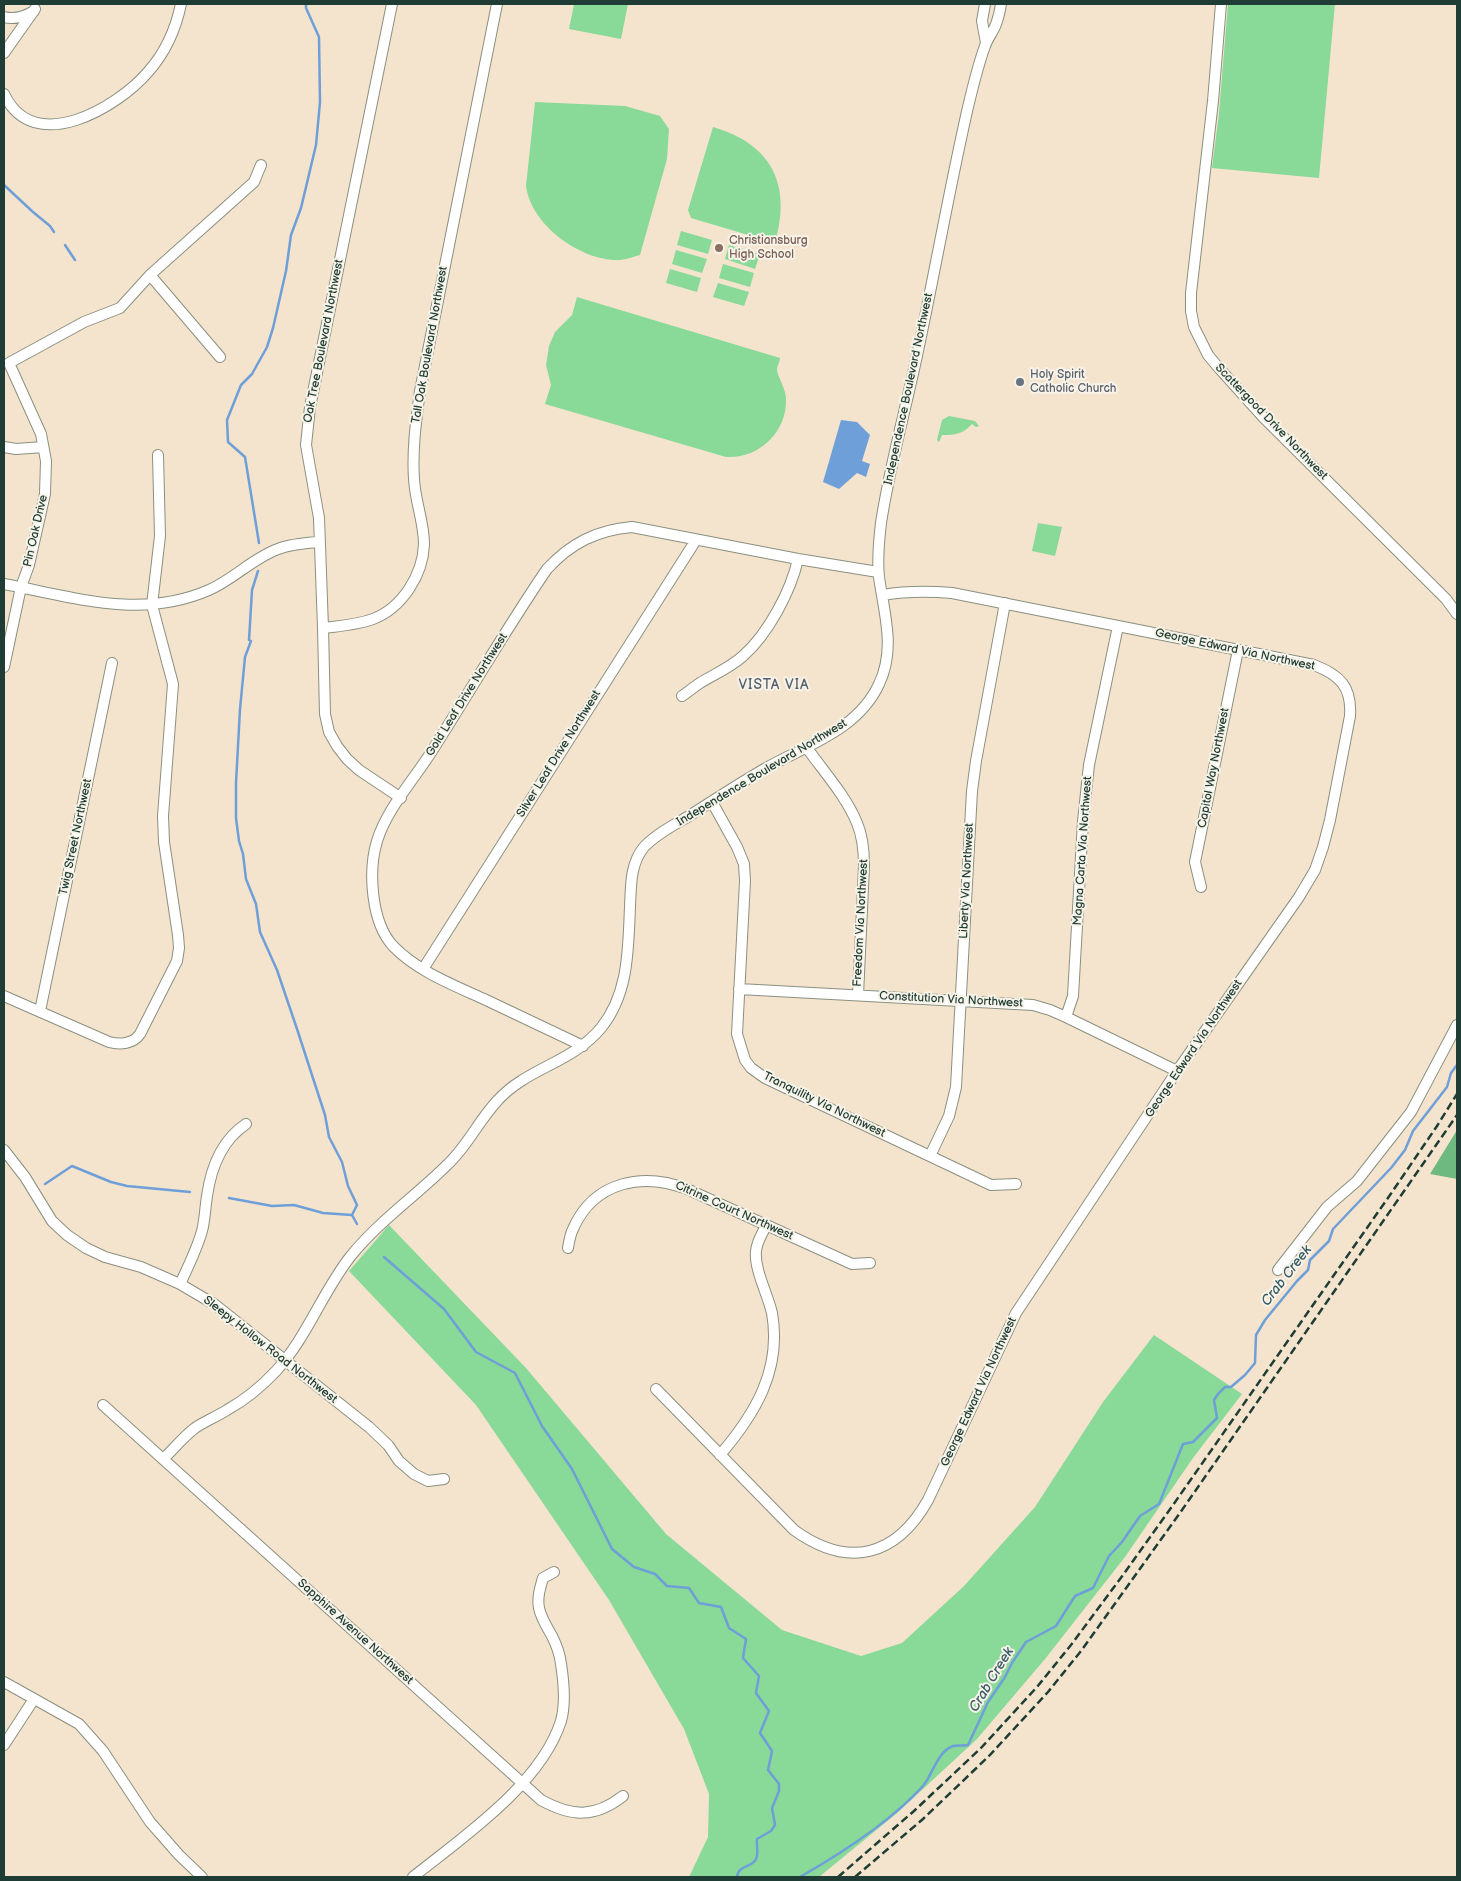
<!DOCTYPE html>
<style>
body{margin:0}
#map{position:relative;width:1461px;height:1881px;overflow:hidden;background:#f5e4cd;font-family:"Balsamiq Sans",sans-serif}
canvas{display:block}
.frame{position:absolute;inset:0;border:5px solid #1f3d34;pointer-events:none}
</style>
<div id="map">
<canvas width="1461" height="1881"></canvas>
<div class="frame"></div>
</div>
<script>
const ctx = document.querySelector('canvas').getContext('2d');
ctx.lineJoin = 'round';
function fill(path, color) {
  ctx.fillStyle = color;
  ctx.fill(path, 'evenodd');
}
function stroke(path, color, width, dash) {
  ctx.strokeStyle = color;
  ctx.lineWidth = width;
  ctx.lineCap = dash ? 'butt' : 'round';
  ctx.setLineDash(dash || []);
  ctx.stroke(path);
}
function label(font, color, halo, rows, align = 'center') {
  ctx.font = font + ' "Balsamiq Sans",sans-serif';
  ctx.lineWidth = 4;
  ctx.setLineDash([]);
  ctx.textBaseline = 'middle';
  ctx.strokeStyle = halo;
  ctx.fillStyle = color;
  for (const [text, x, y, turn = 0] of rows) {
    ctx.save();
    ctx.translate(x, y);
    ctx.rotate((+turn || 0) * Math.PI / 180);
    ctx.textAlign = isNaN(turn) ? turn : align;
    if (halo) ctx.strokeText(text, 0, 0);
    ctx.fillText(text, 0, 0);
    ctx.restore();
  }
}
fill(new Path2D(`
 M 574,4 L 628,4 L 621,39 L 569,29 Z
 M 1228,4 L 1335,4 L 1319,178 L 1212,168 L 1219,113 Z
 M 535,102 L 625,106 L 660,116 L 669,129 L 667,159 L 640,255 C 632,257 623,261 614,260 C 577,258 531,224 526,186 Z
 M 713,127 C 772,144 792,185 775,243 L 691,218 L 688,210 Z
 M 681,231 L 712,240 L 708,254 L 677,245 Z
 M 729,245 L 760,254 L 755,269 L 725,259 Z
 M 676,250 L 707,259 L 702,273 L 672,264 Z
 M 723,264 L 754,273 L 750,287 L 719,278 Z
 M 670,269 L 701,278 L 697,292 L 666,283 Z
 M 718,283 L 749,292 L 744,306 L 713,297 Z
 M 577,297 L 780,358 C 780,361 777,366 777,370 C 777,375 786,389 786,399 C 787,433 758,459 726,457 L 545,404 L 551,385 L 546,365 L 549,346 L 555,332 L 572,315 Z
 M 949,416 L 975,421 L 979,426 L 976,427 L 972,424 C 963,434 955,435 942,435 L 939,442 L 937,440 L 942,420 Z
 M 1038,523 L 1062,527 L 1055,556 L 1032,551 Z
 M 389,1225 L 526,1368 L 666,1534 L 782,1630 L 861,1656 L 902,1643 L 964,1586 L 1035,1507 L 1103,1402 L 1154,1335 L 1242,1394 L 1193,1458 L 1125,1557 L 1045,1659 L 977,1739 L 896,1814 L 819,1877 L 689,1877 L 708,1837 L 709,1794 L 684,1729 L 609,1600 L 476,1405 L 349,1271 Z`), '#89d998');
fill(new Path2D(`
 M 1457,1130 L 1457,1179 L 1430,1174 Z`), '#6eb980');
fill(new Path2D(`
 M 841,420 L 857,422 L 870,435 L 862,461 L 870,464 L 866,477 L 857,473 L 839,489 L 823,482 Z`), '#6e9fd8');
stroke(new Path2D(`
 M 4,185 L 33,212 L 50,226 L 54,232
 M 65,245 L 75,260
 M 259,543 L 245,457 L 228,442 L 227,420 L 241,385 L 252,374 L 267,347 L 273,328 L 286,271 L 291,235 L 301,208 L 316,145 L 320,102 L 319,37 L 306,8 L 306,4
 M 258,571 L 252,590 L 249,640 L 251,641 L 245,657 L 240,709 L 236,783 L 236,818 L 239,841 L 243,854 L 246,879 L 256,904 L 260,932 L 277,970 L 297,1029 L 325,1115 L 329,1137 L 342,1162 L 348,1186 L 357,1205 L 352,1215
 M 45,1184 L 72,1166 L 111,1182 L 127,1186 L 190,1192
 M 229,1198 L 272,1206 L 294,1205 L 323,1213 L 352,1215
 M 352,1215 L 357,1224
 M 384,1257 L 444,1309 L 476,1352 L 515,1373 L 542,1426 L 572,1469 L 612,1549 L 634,1567 L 655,1574 L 667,1586 L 689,1588 L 699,1603 L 721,1607 L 729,1628 L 746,1639 L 743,1658 L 759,1676 L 756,1693 L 769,1711 L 760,1733 L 772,1751 L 768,1770 L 779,1784 L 779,1791 L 772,1808 L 775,1825 L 771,1831 L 757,1839 C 756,1845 759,1853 756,1859 C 752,1868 738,1865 737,1877
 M 800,1877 C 842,1853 891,1821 923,1786 C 933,1774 937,1752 953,1746 C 957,1745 964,1746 968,1745 L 988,1702 L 1005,1677 L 1012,1663 L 1026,1642 L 1056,1626 L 1075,1596 L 1093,1588 L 1109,1556 L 1122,1542 L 1140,1516 L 1159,1504 L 1183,1444 L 1193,1442 L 1217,1418 L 1214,1400 L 1218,1394 L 1225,1387 L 1231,1387 L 1245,1375 L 1255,1363 L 1256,1335 L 1265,1320 L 1297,1281 L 1308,1270 L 1310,1260 L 1329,1241 L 1333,1229 L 1391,1168 L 1405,1150 L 1413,1131 L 1447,1087 L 1451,1073 L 1457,1065`), '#6e9fd8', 2.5);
const minor = new Path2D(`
 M 392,4 L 310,407 L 306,445 L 319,518 L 323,628 L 325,714 L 329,732 L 337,746 L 347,759 L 359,770 L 401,798
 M 985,4 L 982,21 L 986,43
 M 1221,4 L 1213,101 L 1191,293 L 1191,311 L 1194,327 L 1208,355 L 1218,367 L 1263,417 L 1446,599 L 1457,614
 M 4,17 C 15,20 24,17 34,11
 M 4,53 L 35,9
 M 4,94 C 34,157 117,108 148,72 C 165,53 176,28 181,4
 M 150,275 L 220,357
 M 4,447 L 16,449 L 43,447
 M 4,584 C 74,597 140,620 209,590 C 234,579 253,558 278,549 C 291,544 306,543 319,542
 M 323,628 C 339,626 357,625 373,619 C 402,608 423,575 424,544 C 424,522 415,501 414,479 C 412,450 416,421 420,391 L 497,4
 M 4,667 L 21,587 L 29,565 L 45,494 L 46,461 L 41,434 L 9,363 L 84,322 L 120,308 L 150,275 L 254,182 L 261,165
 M 682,696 C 688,692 694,687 700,683 C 715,674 731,667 743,656 C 768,634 791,591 798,559
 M 807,748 C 824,772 846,796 857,823 C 863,837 864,852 864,866 L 858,995
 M 712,802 L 737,847 L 744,864 L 745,881 L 737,1034 L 745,1060 L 751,1068 L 765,1078 L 991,1185 L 1016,1184
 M 1201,887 L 1195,862 L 1238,650
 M 423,969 L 696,540
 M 739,989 L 1033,1005 L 1050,1010 L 1066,1017 L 1177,1071
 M 4,996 L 109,1042 C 120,1045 133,1044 140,1034 L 177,961 L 179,948 L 178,935 L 164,842 L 163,816 L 173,684 L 152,605 L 160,536 L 158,455
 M 40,1011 L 112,663
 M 1066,1017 L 1073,996 L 1083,821 L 1089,765 L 1118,626
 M 583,1046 C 550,1030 517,1015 484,999 C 453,985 417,971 393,946 C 371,922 368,871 377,841 C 387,809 412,782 430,754 C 469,693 506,629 547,569 C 571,543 597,530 632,527 L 798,559 L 878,572
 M 4,1150 L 25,1177 L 52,1221 L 67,1235 L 86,1248 L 105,1257 L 141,1267 L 180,1284 L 214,1304 L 369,1427 L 388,1445 L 399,1461 L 414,1474 L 428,1481 L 444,1479
 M 930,1156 L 949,1116 L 956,1087 L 972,791 L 976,761 L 1005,603
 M 568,1248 C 569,1242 570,1235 573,1229 C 594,1181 643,1172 687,1189 L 852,1264 L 870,1263
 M 1278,1270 L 1327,1207 L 1357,1181 L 1411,1112 L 1457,1025
 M 180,1284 C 188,1267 197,1249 202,1231 C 205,1220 205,1208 207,1196 C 211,1168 222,1140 246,1124
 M 656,1389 L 794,1530 C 848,1569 896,1557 928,1500 L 1016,1313 L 1177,1071 L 1299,897 L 1315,870 L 1323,847 L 1330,820 L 1350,716 C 1352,687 1340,675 1314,665 L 952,593 C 928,591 906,591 883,595
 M 103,1405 L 541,1800 C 572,1817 595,1818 623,1796
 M 720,1455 C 755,1414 782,1370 772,1313 C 768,1295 754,1269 756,1251 C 757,1241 762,1234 766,1226
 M 163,1459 C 174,1449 183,1437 195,1428 C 205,1421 216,1417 227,1410 C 245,1400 262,1386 276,1371 C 307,1337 322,1293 350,1257 C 379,1221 416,1196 448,1164 C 468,1145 479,1120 498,1100 C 527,1068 572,1063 601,1028 C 629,993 628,950 630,907 C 631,886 630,864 644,847 C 656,834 674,825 689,816 C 714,800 740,783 766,768 C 807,745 858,730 879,684 C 896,649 884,613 879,577 C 877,559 879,540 881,523 C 890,463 907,405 919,346 C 936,266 950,186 968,107 C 973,86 978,65 985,46 C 988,37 995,30 997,21 C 999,16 1000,10 1001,4
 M 4,1682 L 79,1724 L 103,1751 L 150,1822 L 179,1855 L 202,1877
 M 4,1745 L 34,1699
 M 413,1877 C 463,1837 541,1784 561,1721 C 566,1703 564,1683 561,1664 C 560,1655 556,1644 552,1636 C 547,1627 541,1618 539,1608 C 537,1598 540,1588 543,1578 L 554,1572`);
stroke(minor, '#8a9080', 12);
stroke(minor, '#fff', 10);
stroke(new Path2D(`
 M 838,1877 L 914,1811 L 981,1748 L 1037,1687 L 1071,1645 L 1123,1575 L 1173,1505 L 1390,1195 L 1437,1126 L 1457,1094
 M 855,1877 L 923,1819 L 989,1756 L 1048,1692 L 1081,1651 L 1182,1510 L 1457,1115`), '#1f3d34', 2.5, [8, 4]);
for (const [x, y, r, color] of [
 [719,248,5,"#8d6e63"],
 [1020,382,5,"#6b7280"]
]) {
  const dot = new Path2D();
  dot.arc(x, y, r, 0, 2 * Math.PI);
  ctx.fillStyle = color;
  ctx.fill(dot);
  stroke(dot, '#f7f3e8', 2);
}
label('12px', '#785e54', '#f7f3e8', [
 ["Christiansburg",729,241],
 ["High School",729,255]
], 'left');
label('12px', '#1f3d34', '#f7f3e8', [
 ["Oak Tree Boulevard Northwest",324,341,-79],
 ["Tall Oak Boulevard Northwest",430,345,-80],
 ["Independence Boulevard Northwest",909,389,-78],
 ["Scattergood Drive Northwest",1271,422,46],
 ["Pin Oak Drive",36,531,-77],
 ["George Edward Via Northwest",1235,650,12],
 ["Gold Leaf Drive Northwest",467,695,-58],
 ["Silver Leaf Drive Northwest",559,754,-58],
 ["Capitol Way Northwest",1214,768,-79],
 ["Independence Boulevard Northwest",762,773,-31],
 ["Twig Street Northwest",76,837,-78],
 ["Magna Carta Via Northwest",1083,851,-86],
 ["Liberty Via Northwest",967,881,-87],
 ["Freedom Via Northwest",861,923,-87],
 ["Constitution Via Northwest",951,1000,3],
 ["George Edward Via Northwest",1194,1049,-56],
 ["Tranquility Via Northwest",824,1105,26],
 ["Citrine Court Northwest",734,1211,24],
 ["Sleepy Hollow Road Northwest",270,1350,38],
 ["George Edward Via Northwest",979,1392,-65],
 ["Sapphire Avenue Northwest",355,1632,42]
]);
label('12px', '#5b616d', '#f7f3e8', [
 ["Holy Spirit",1030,375],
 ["Catholic Church",1030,389]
], 'left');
ctx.letterSpacing = '1px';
label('14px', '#56606d', '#f7f3e8', [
 ["VISTA VIA",774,685]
]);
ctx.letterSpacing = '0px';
label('italic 14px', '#375a65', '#f7f3e8', [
 ["Crab Creek",1287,1276,-52],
 ["Crab Creek",992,1680,-59]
]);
</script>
